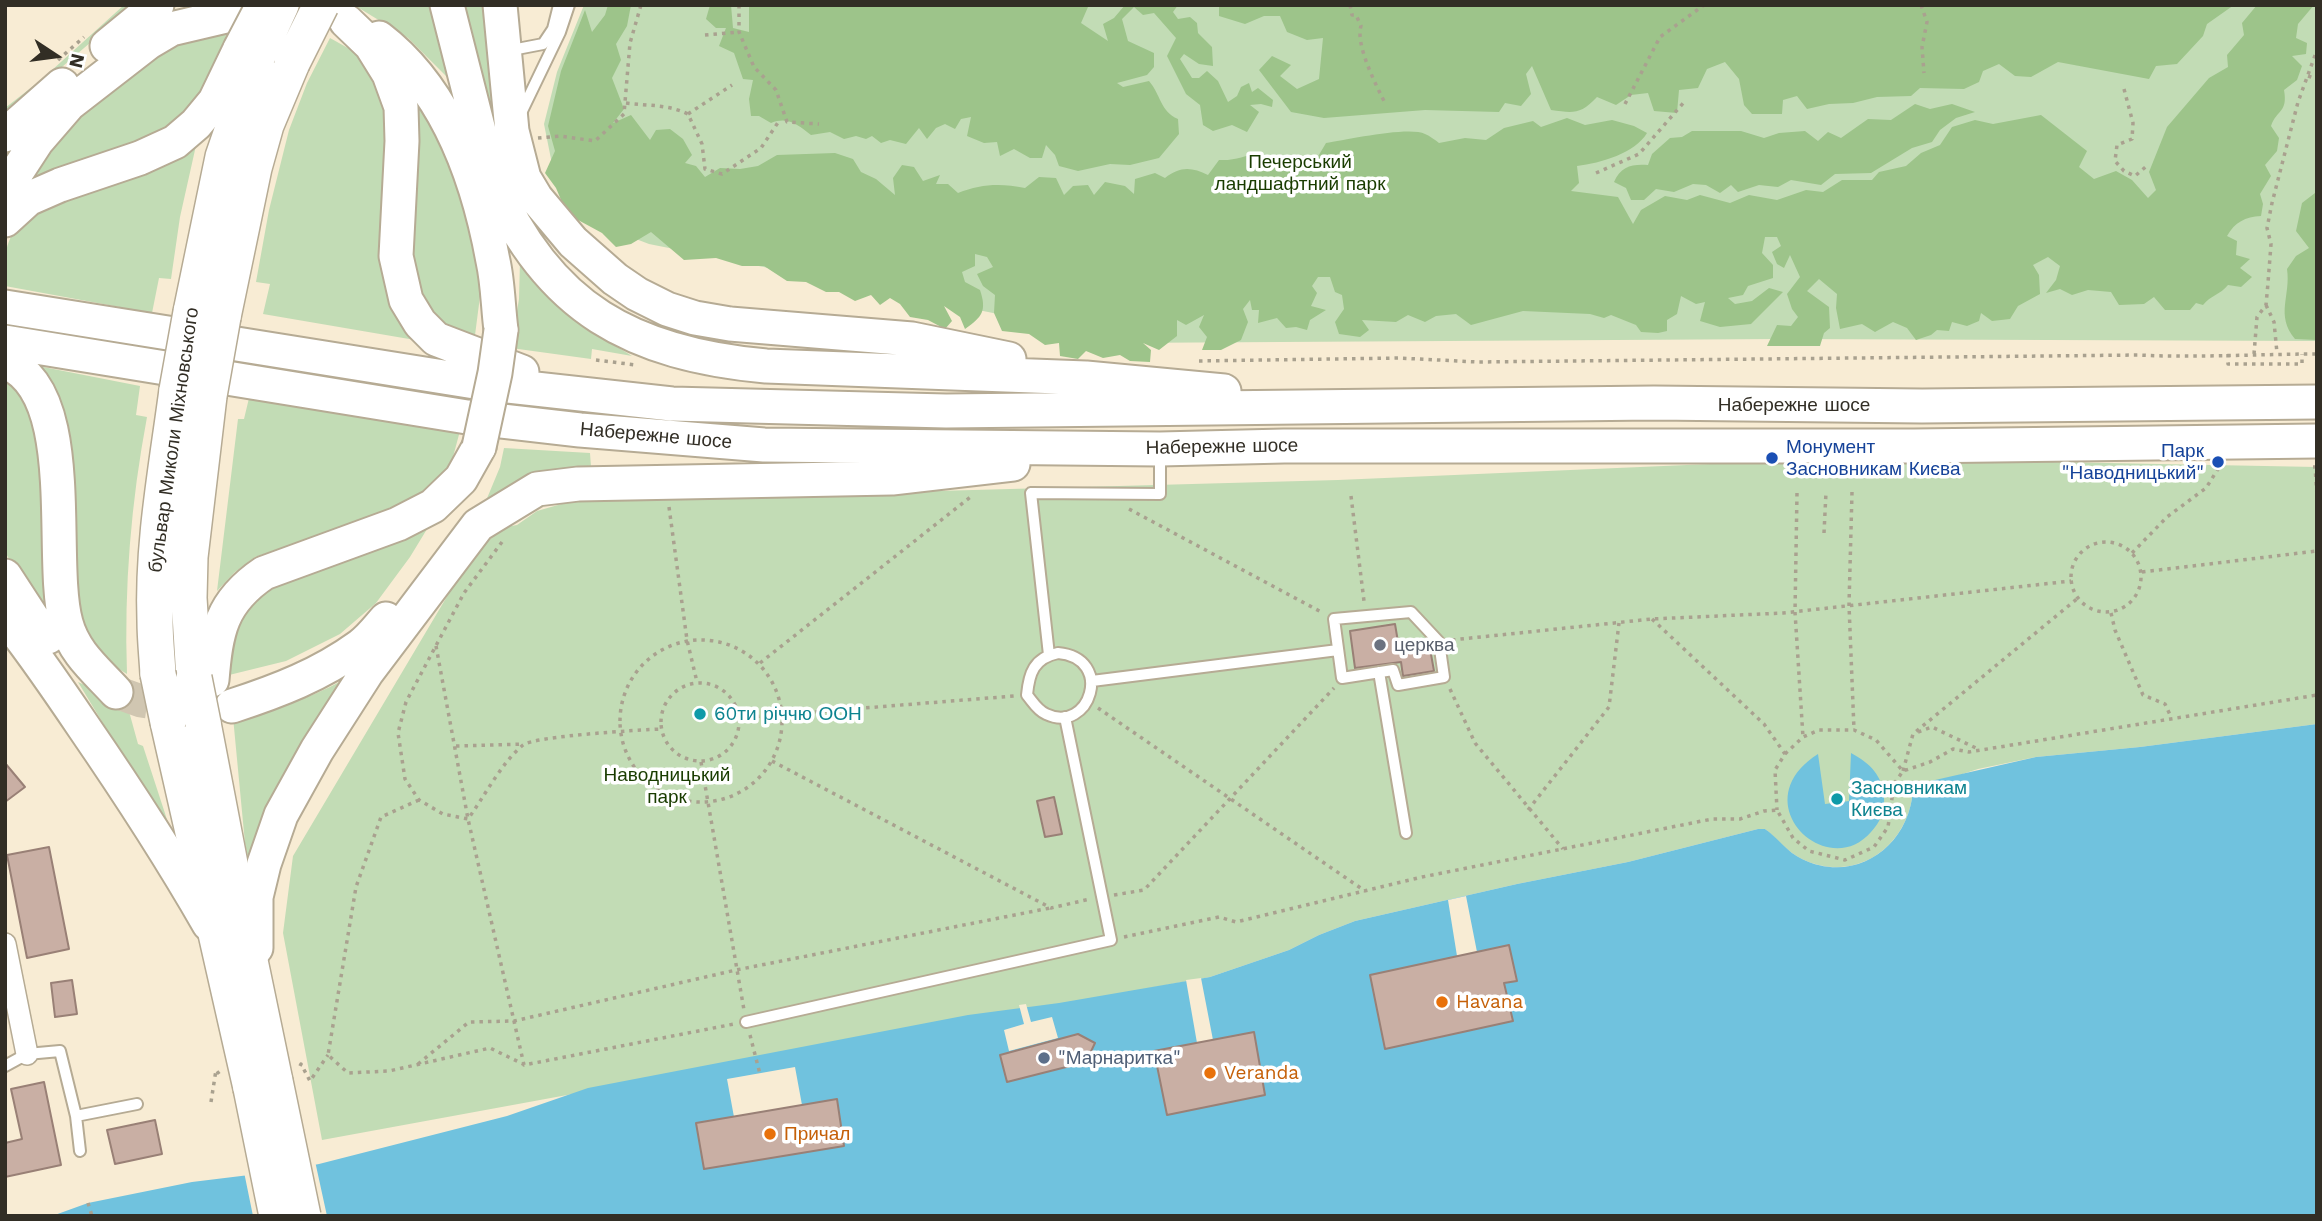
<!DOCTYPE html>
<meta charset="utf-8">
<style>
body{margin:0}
#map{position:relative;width:2322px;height:1221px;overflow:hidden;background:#f8ecd4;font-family:"Work Sans",sans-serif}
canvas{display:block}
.frame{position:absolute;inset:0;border:7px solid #322e25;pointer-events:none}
.north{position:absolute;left:21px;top:21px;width:70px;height:70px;-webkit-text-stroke:5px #fff;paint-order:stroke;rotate:103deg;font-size:19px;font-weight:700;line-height:28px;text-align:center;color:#322e25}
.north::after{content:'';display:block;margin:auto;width:24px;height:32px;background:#322e25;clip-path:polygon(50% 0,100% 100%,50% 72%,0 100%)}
</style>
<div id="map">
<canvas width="2322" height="1221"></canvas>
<div class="frame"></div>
<div class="north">N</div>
</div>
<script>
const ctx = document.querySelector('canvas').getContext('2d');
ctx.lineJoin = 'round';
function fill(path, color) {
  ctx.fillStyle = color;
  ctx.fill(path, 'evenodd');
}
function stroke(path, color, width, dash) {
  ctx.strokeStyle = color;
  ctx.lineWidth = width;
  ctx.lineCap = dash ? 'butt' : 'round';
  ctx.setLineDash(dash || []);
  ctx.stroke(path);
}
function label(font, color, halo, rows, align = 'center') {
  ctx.font = font + ' "Work Sans",sans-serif';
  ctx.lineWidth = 7;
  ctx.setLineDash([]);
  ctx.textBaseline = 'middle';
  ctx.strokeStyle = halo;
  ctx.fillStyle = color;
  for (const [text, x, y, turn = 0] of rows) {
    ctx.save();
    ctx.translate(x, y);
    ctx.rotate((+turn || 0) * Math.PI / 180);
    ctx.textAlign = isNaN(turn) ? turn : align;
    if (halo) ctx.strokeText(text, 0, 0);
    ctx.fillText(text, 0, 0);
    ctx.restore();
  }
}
fill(new Path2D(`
 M 124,5 L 134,5 L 5,116 L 5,108 L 41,80 Z
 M 354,5 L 435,5 L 455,85 L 408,38 Z
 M 458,5 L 486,5 L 499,145 Z
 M 584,5 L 2317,5 L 2317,341 L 1781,339 L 1114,343 L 1013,317 L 649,244 L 581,218 L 554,174 L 544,124 L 557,72 Z
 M 231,31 L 213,77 L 182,121 L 130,150 L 78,161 L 39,176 L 34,172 L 42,155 L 112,83 L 177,44 Z
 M 330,38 L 355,52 L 366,61 L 386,102 L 383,269 C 386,297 400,316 415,340 L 263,314 L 270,284 L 256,282 L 269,210 L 289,130 L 307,83 Z
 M 404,85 L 447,137 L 483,273 L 474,343 L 454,337 L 412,296 Z
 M 197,141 L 180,217 L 171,279 L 159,278 L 152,313 L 5,286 C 5,253 3,244 24,217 Z
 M 520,261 L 554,297 L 595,333 L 632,356 L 592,349 L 591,359 L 511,348 L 519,299 Z
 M 28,364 L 140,386 L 136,415 L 147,417 C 131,502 124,587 127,674 L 99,657 L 79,635 Z
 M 5,377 L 36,414 L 60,634 L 25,586 L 5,552 Z
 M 250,394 L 461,427 L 453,457 L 442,476 L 421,494 L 376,515 L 255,557 L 235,572 L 217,591 L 238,419 L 244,419 Z
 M 504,448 L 590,453 L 591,467 L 571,470 L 483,508 L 500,467 Z
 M 2002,461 L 2317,467 L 2317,724 L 2140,747 L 2036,757 L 1978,769 L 1913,790 C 1909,846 1856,885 1802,859 C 1787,852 1778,839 1765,829 L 1758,829 L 1628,862 L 1517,884 L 1355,921 L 1319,935 L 1289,950 L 1210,977 L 322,1140 L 283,933 L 293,856 L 474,551 L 506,527 L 517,525 L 537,511 L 572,501 L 1338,480 L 1710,464 Z
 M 438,511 L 410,557 L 376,603 L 340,634 L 286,661 L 225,676 L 223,651 L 248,593 Z
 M 360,670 L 252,878 L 245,843 L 233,717 C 280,710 320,695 360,670 Z
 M 78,682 L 127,704 L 138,744 L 143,746 L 174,841 Z`), '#c2dcb5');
fill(new Path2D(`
 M 608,5 L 631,5 L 627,26 L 616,44 L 621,60 L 612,78 L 624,109 L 613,123 L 631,115 L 650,140 L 656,130 L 670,129 L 683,139 L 692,155 L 685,163 L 696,166 L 705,177 L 720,168 L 740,169 L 758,166 L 777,155 L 835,153 L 853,159 L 861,172 L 876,179 L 895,195 L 893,178 L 902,165 L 914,167 L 923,181 L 940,175 L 936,184 L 948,184 L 958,193 C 981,184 1000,183 1025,188 L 1039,177 L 1056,178 L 1064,195 L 1073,186 L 1088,185 L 1094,195 L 1105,182 L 1125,186 L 1134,194 L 1135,179 L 1155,173 L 1165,178 C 1180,166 1192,167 1208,175 L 1219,160 C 1236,161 1244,155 1259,154 L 1270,163 C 1286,156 1297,156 1313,165 L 1326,143 C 1346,140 1409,126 1425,134 C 1430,136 1435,140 1439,143 L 1465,138 L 1486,140 L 1504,128 L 1533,121 L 1541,127 L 1567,118 L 1585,125 L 1612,120 L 1634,126 L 1647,133 C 1635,153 1601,163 1577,166 L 1579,183 L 1571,191 L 1618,197 L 1633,224 L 1641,210 L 1665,196 L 1687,200 L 1700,195 L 1730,203 L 1749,195 L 1777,200 L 1806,190 L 1823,192 L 1842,180 L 1872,180 L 1879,172 L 1906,166 L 1921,153 L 1940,145 L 1952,127 L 1975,120 L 1993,124 L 2041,115 L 2087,151 L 2079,167 L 2094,179 L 2116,171 L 2132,180 L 2148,198 L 2156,190 L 2149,172 L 2167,127 L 2209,78 L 2228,67 L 2227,55 L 2244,35 L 2242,23 L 2257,5 L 2314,5 L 2298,24 L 2296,38 L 2307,43 L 2306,54 L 2292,56 L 2302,66 L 2297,80 L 2284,90 C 2288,113 2277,109 2271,126 L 2279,138 L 2277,151 L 2265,165 L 2271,176 L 2260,194 L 2263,204 L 2261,216 C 2245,217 2235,222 2227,236 L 2237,241 L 2236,255 L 2250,259 L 2240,268 L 2252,277 L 2241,287 L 2228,285 C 2220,295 2211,295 2203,305 L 2196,303 L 2190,310 L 2165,310 L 2154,297 L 2144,304 L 2119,305 L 2111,292 L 2088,290 L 2072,295 L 2060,289 L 2046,293 L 2056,280 L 2060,266 L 2048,257 L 2033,265 L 2039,275 L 2040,294 L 2018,306 L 2010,319 L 1992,321 L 1981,313 L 1979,321 L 1967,326 L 1952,322 L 1949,331 L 1937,330 L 1931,335 L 1916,340 L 1907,328 L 1893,322 L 1875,332 L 1862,324 L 1840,329 L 1836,308 L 1837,294 L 1819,279 L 1807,291 L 1829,307 L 1830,328 L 1824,333 L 1820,346 L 1767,346 L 1777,325 L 1791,326 L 1798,317 L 1792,309 L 1787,294 L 1800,277 L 1790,255 L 1784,268 L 1777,264 L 1772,252 L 1781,246 L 1777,237 L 1765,237 L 1762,253 L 1773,265 L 1773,278 L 1748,286 L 1743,295 L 1728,298 L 1735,304 L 1752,301 L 1769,288 L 1783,292 L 1751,324 L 1720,327 L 1700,321 L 1705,302 L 1696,304 L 1681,296 L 1677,314 L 1667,320 L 1667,331 L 1658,333 L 1641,332 L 1636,325 L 1611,315 L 1604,318 L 1590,314 L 1523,311 L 1471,325 L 1456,314 L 1436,316 L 1425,322 L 1408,315 L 1396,322 L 1362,320 L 1369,330 L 1360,337 L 1339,334 L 1335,322 L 1344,309 L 1342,295 L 1335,292 L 1330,277 L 1318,277 L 1312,286 L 1317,293 L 1311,306 L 1326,310 L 1310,320 L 1307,330 L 1296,327 L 1286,328 L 1277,318 L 1258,323 L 1259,310 L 1252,310 L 1250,300 L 1243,309 L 1248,322 L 1241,340 L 1221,350 L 1202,350 L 1207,337 L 1199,327 L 1204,315 L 1186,325 L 1177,320 L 1177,336 L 1159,350 L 1143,343 L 1151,350 L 1150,362 L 1130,361 L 1120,355 L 1103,358 L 1086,351 L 1078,359 L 1060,356 L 1059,343 L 1045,345 L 1029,334 L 1002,331 L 994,313 L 995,295 L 983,286 L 977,274 L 993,267 L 987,257 L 975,254 L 975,266 L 962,272 L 965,282 L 980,290 C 987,311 982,317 965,329 L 960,317 L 944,306 L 952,321 L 945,329 L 928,320 L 910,317 L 900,304 L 890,298 L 880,305 L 871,295 L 855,301 L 839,292 L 826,292 L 806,282 L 787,281 L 764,266 L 742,266 L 716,258 L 684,260 L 651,232 L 631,244 L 616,247 L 602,233 L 567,214 L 556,188 L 545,173 L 555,151 L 548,126 L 561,71 L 585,10 L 592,32 L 605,15 Z
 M 710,5 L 731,5 L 733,28 L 749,32 L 749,5 L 1085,5 L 1088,7 L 1081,23 L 1108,41 L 1103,24 L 1114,18 L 1125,5 L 1178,5 L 1173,12 L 1178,19 L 1190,17 L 1197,23 L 1198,33 L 1212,47 L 1213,66 L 1199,64 L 1184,54 L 1180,59 L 1192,78 L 1199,78 L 1207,71 L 1218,81 L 1228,102 L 1237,96 L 1241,87 L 1249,83 L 1252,92 L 1258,88 L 1273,100 L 1272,107 L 1261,104 L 1250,105 L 1259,112 L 1247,132 L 1232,125 L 1213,131 L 1203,125 L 1200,105 L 1186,94 L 1167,56 L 1176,38 L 1154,13 L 1143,15 L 1134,7 L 1122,19 L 1128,41 L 1154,53 L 1154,67 L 1147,75 L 1117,83 L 1123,87 L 1149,81 C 1161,95 1160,111 1178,119 L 1179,134 L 1159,158 L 1130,165 L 1110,164 L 1078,171 L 1059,166 L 1055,155 L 1046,145 L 1042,158 L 1030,158 L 1014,149 L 1000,156 L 997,142 L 984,143 L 967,136 L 971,117 L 961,119 L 955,129 L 945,124 L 936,128 L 927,139 L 919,128 L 906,144 L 890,140 L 881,143 L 872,136 L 866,139 L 856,136 L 844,139 L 830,132 L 811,135 C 798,125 788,116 771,123 L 759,116 L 751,116 L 749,99 L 753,80 L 743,79 L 734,53 L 719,46 L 726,28 L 716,28 L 706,19 Z
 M 1219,5 L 2234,5 L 2207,24 L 2203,36 L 2177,64 L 2156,66 L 2149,79 L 2058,62 L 2031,77 L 2015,76 L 1999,64 L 1983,71 L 1979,82 L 1964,89 L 1920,88 L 1911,96 L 1877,97 L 1853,103 L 1829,104 L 1807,109 L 1797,96 L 1783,100 L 1782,114 L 1752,114 L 1744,105 L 1739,79 L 1725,62 L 1707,69 L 1698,88 L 1679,90 L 1677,113 L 1654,111 L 1648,93 L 1631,95 L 1616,105 L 1597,97 C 1580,115 1573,113 1551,110 L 1532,66 L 1526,74 L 1531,94 L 1521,106 L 1505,103 L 1499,112 L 1425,110 L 1324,118 L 1291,112 L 1259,70 L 1272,56 L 1291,65 L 1280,76 L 1297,89 L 1319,79 L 1323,38 L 1307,40 L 1287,32 L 1280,16 L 1264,16 L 1245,24 L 1219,16 Z
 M 1915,104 L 1930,109 L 1952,104 L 1975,112 L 1956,118 L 1940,130 L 1932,142 L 1912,148 L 1871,173 L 1835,174 L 1821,185 L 1791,180 L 1778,187 L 1759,185 L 1738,192 L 1731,185 L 1720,193 L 1706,185 L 1693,184 L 1674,192 L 1656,189 L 1644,200 L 1631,200 L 1626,188 L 1614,182 C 1621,166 1632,164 1648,165 L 1652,154 L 1670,138 L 1682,137 L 1692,131 L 1741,131 L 1764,138 L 1779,133 L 1805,131 L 1818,141 L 1828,132 L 1841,138 L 1868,119 L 1891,120 Z
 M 2315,193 L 2317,196 L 2317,340 L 2295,339 C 2275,315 2291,296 2287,269 L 2296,256 L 2309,248 L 2296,231 L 2302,203 Z`), '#9dc48a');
fill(new Path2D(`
 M 2317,724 L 2317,1216 L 52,1216 L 88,1203 L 192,1182 L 282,1171 L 319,1164 L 507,1116 L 588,1088 L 968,1015 L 1059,1003 L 1210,977 L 1289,950 L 1319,935 L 1355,921 L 1517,884 L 1628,862 L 1758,829 L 1765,829 C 1778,838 1787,852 1802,859 C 1855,885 1909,847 1913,790 L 1922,783 L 2036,757 L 2140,747 Z
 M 1851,753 C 1870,763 1883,776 1884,798 C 1885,812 1880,822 1871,832 C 1827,883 1742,802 1818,754 L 1825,804 L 1849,801 Z`), '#70c2de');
fill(new Path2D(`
 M 1466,896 L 1477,952 L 1457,956 L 1448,900 Z
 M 1201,978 L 1213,1040 L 1197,1043 L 1186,980 Z
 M 1026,1004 L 1031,1022 L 1052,1017 L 1058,1038 L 1009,1051 L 1004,1030 L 1024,1024 L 1019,1005 Z
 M 795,1067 L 802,1105 L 734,1117 L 727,1079 Z
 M 315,1161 L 327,1216 L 253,1216 L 244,1172 Z`), '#f8ecd4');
const building = new Path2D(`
 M 1395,624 L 1399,648 L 1429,643 L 1434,671 L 1403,676 L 1401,662 L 1355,668 L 1350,631 Z
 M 5,763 L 25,787 L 5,802 Z
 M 1054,797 L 1062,834 L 1045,837 L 1037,801 Z
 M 49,847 L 69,949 L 27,958 L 7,855 Z
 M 1509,945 L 1517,981 L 1504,983 L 1513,1021 L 1385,1049 L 1370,975 Z
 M 72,980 L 77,1014 L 55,1017 L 51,983 Z
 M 1254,1032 L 1265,1095 L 1167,1115 L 1154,1051 Z
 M 1078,1034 L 1095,1043 L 1086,1062 L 1007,1082 L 1000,1055 Z
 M 44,1082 L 61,1165 L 5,1177 L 5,1143 L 22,1139 L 11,1089 Z
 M 837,1099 L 844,1146 L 704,1169 L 696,1123 Z
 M 155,1120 L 162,1154 L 115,1164 L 107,1130 Z`);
fill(building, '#c9afa4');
stroke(building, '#998076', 2);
stroke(new Path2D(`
 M 116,692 L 141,701 L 192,708`), '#d0c6b1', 33, [33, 17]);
const service = new Path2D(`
 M 509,45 L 517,49 L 543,44 L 553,29 L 559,5
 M 521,113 L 560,32 L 569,5
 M 1411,612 L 1439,642 L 1444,677 L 1398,685 L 1393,670 L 1342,678 L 1334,619 Z
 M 1058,653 C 1115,658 1090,735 1046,714 C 1037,710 1033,702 1027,695 C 1029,673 1034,658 1058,653 Z
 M 1049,655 L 1031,493 L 1160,494 L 1160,452
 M 1379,672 L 1406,833
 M 1092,681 L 1338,650
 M 746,1022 L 1111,940 L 1065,717
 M 5,1066 L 27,1054 L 60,1051 L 76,1116 L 80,1151
 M 76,1116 L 137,1104`);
const minor = new Path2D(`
 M 5,944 L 27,1054`);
const primary = new Path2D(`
 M 447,5 L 492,182
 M 500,5 L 512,131 L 524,178 L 536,198 L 573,242 L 615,279 L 637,294 L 667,309 L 695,318 L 730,324 L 912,339 L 1009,359
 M 346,21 L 371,45 L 389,74 L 401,107 L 402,141 L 396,256 L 406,300 L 420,323 L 436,339 L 522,372
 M 379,38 C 447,90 478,179 493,261 C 498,283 498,307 501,330
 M 107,46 L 157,5
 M 5,135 L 62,85
 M 493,182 C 548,309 633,354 766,366 L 1086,378 L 1224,391
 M 5,190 L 37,141 L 69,104 L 149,42 L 171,29 L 273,5
 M 5,220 L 28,199 L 60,185 L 140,158 L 175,142 L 196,124 L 215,101 L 240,49
 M 5,307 L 481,383 L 672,404 L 946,411 L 1654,403 L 1922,406 L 2317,402
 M 5,342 L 467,417 L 580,430 L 764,445 L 1160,449 L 1284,446 L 1914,446 L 2317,441
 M 5,362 C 81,390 48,558 66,623 C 74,653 96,670 116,692
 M 5,576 L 33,619 L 48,637
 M 5,617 C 33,652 58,689 83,726 C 127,790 170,856 209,924
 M 212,680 C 216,631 221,602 264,573 L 398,524 L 433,506 L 461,479 L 479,447
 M 232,706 C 278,691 320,675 360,646 C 370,639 378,628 386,619
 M 256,948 L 256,897 L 264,864 L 281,815 L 317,750 L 367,672 L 478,525 L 537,489 L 578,484 L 892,478 L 1013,464`);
const trunk = new Path2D(`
 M 191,312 L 223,157 L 258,55
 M 223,317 L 254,168 L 266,125 L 292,63
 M 158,674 C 157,656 155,638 155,621 C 152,544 167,466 177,390
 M 194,678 L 189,598 L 190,557 L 209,396
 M 168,722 L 251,1088
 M 203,723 L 231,869 L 275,1081`);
stroke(service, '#b6ab94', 14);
stroke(minor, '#b6ab94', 24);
stroke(primary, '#b6ab94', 37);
stroke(trunk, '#b6ab94', 38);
stroke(new Path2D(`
 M 739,5 L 739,32 L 754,67 L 776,90 L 787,122 L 819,124
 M 1350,5 L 1352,15 L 1356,15 L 1361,26 C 1355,45 1377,87 1386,105
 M 1921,5 L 1927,22 L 1922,47 L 1924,73
 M 705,35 L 739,32
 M 58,60 L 84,37
 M 2308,76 L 2317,79
 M 2124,89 L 2133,123 L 2132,139 L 2117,145 L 2115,161 L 2124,171 L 2135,176 L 2149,164
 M 626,103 C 648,106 667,104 688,114 L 702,144 L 705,169 L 722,174 L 761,148 L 779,121
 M 1625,104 L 1660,37 L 1704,5
 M 688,114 L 732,85
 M 538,138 L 560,136 L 595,141 L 624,114 L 630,43 L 641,5
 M 1596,173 L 1639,154 L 1685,101
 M 2266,305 L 2274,322 L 2277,353
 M 2228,354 L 2228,364 L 2302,364 L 2302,354
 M 2254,354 L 2257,317 L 2266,305 L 2268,283 L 2271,244 L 2267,228 L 2272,203 L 2298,102 L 2317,50
 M 596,360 L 636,365
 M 1199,361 L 1398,358 L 1478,362 L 2138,355 C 2197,358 2257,354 2317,354
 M 2313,467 L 2315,467 L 2317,495
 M 1852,492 L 1849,605 L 1854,730
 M 1797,493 L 1795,612 L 1803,737
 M 1351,496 L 1364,601
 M 669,507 L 687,640 L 697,682
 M 1129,509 L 1323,613
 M 1824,533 L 1826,492
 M2071 577a35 35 0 1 1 70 0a35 35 0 1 1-70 0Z
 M 502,542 L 464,593 L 406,702 L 398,733 L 405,779 L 419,800 L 443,814 L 468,819 C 484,797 502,762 523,745 C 535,736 639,730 661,729
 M 2132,553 L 2167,517 L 2206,488 L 2218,469 L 2221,469
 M 2142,572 L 2317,551
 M 2111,613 L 2115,630 L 2143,695 L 2165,704 L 2171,717
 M 1652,619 L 1764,724 L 1785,754 L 1775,770 L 1777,810
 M620 721a81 81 0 1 1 162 0a81 81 0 1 1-162 0Z
 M 1452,640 L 1652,619 L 1783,613 L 2071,581
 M 436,646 L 468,819 L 524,1065 L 734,1024
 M 760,663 L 973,495
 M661 722a39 39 0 1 1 78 0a39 39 0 1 1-78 0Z
 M 1450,689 L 1475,743 L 1563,849
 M 1098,708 L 1365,891
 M 739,718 L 1014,696
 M 1918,732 L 1932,727 L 1978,749
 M 456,746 L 524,744
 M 1785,754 L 1803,737 L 1819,730 L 1854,730 L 1876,740 L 1902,770
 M 772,761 L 1051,908 L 1090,899
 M 701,762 L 744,1010
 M 1903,771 L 1913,734 L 2078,598
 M 419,800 L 381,817 L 356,887 L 328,1055 L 348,1073 L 389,1071 L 490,1048 L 523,1064
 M 1528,810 L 1609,707 L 1619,623
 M 1114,895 L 1144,890 L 1334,688
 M 1124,937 L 1219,917 L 1236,922 L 1422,877 L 1712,819 L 1740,819 L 1764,811 L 1777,810 L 1793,838 L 1809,851 L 1845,860 L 1874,847 L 1888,827 L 1894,784 L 1903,771 L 1930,762 L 1953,749 L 1969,752 L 2317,695
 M 750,1035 L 760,1074
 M 418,1064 L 469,1022 L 514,1021 L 736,970 L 1050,908
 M 300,1066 L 301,1064 L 310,1081 L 328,1055
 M 211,1102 L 216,1070 L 220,1075
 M 88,1203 L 92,1216`), '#a9a18f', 3.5, [3.5, 5]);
stroke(service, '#fff', 10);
stroke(minor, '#fff', 21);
stroke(primary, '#fff', 33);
stroke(trunk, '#fff', 35);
const primaryBridge = new Path2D(`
 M 240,49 L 263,5
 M 479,447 L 495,373 L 501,330`);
const trunkBridge = new Path2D(`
 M 258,55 L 281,5
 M 292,63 L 321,5
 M 177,390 L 191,312
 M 209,396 L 223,317
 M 158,674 L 168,722
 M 194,678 L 203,723
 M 275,1081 L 303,1216
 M 251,1088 L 277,1216`);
stroke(primaryBridge, '#b6ab94', 37, []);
stroke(trunkBridge, '#b6ab94', 38, []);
stroke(primaryBridge, '#fff', 33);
stroke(trunkBridge, '#fff', 35);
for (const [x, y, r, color] of [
 [1772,458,7,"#1a4fb4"],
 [2218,462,7,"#1a4fb4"],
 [1380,645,7,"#6b7280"],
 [700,714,7,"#0f9aa8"],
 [1837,799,7,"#0f9aa8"],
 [1442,1002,7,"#e8710a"],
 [1044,1058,7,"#5c6f8a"],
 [1210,1073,7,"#e8710a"],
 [770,1134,7,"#e8710a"]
]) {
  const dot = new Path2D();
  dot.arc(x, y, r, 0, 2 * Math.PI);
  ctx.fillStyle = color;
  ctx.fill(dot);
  stroke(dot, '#fff', 2.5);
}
label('19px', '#193c00', '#fff', [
 ["Печерський",1300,162],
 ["ландшафтний парк",1300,184],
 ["Наводницький",667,775],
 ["парк",667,797]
]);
label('19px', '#322e25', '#fff', [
 ["Набережне шосе",1794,405],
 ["Набережне шосе",656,436,5],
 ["бульвар Миколи Міхновського",174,440,-82],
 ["Набережне шосе",1222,447,-1]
]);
label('19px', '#164399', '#fff', [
 ["Монумент",1786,447],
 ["Засновникам Києва",1786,469],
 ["Парк",2204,451,"right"],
 ["\"Наводницький\"",2204,473,"right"]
], 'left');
label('19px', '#5b616d', '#fff', [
 ["церква",1394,645]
], 'left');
label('19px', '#0d838f', '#fff', [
 ["60ти річчю ООН",714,714],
 ["Засновникам",1851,788],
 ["Києва",1851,810]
], 'left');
label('19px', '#c56008', '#fff', [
 ["Havana",1456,1002],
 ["Veranda",1224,1073],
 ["Причал",784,1134]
], 'left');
label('19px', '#4e5e75', '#fff', [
 ["\"Марнаритка\"",1058,1058]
], 'left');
</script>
